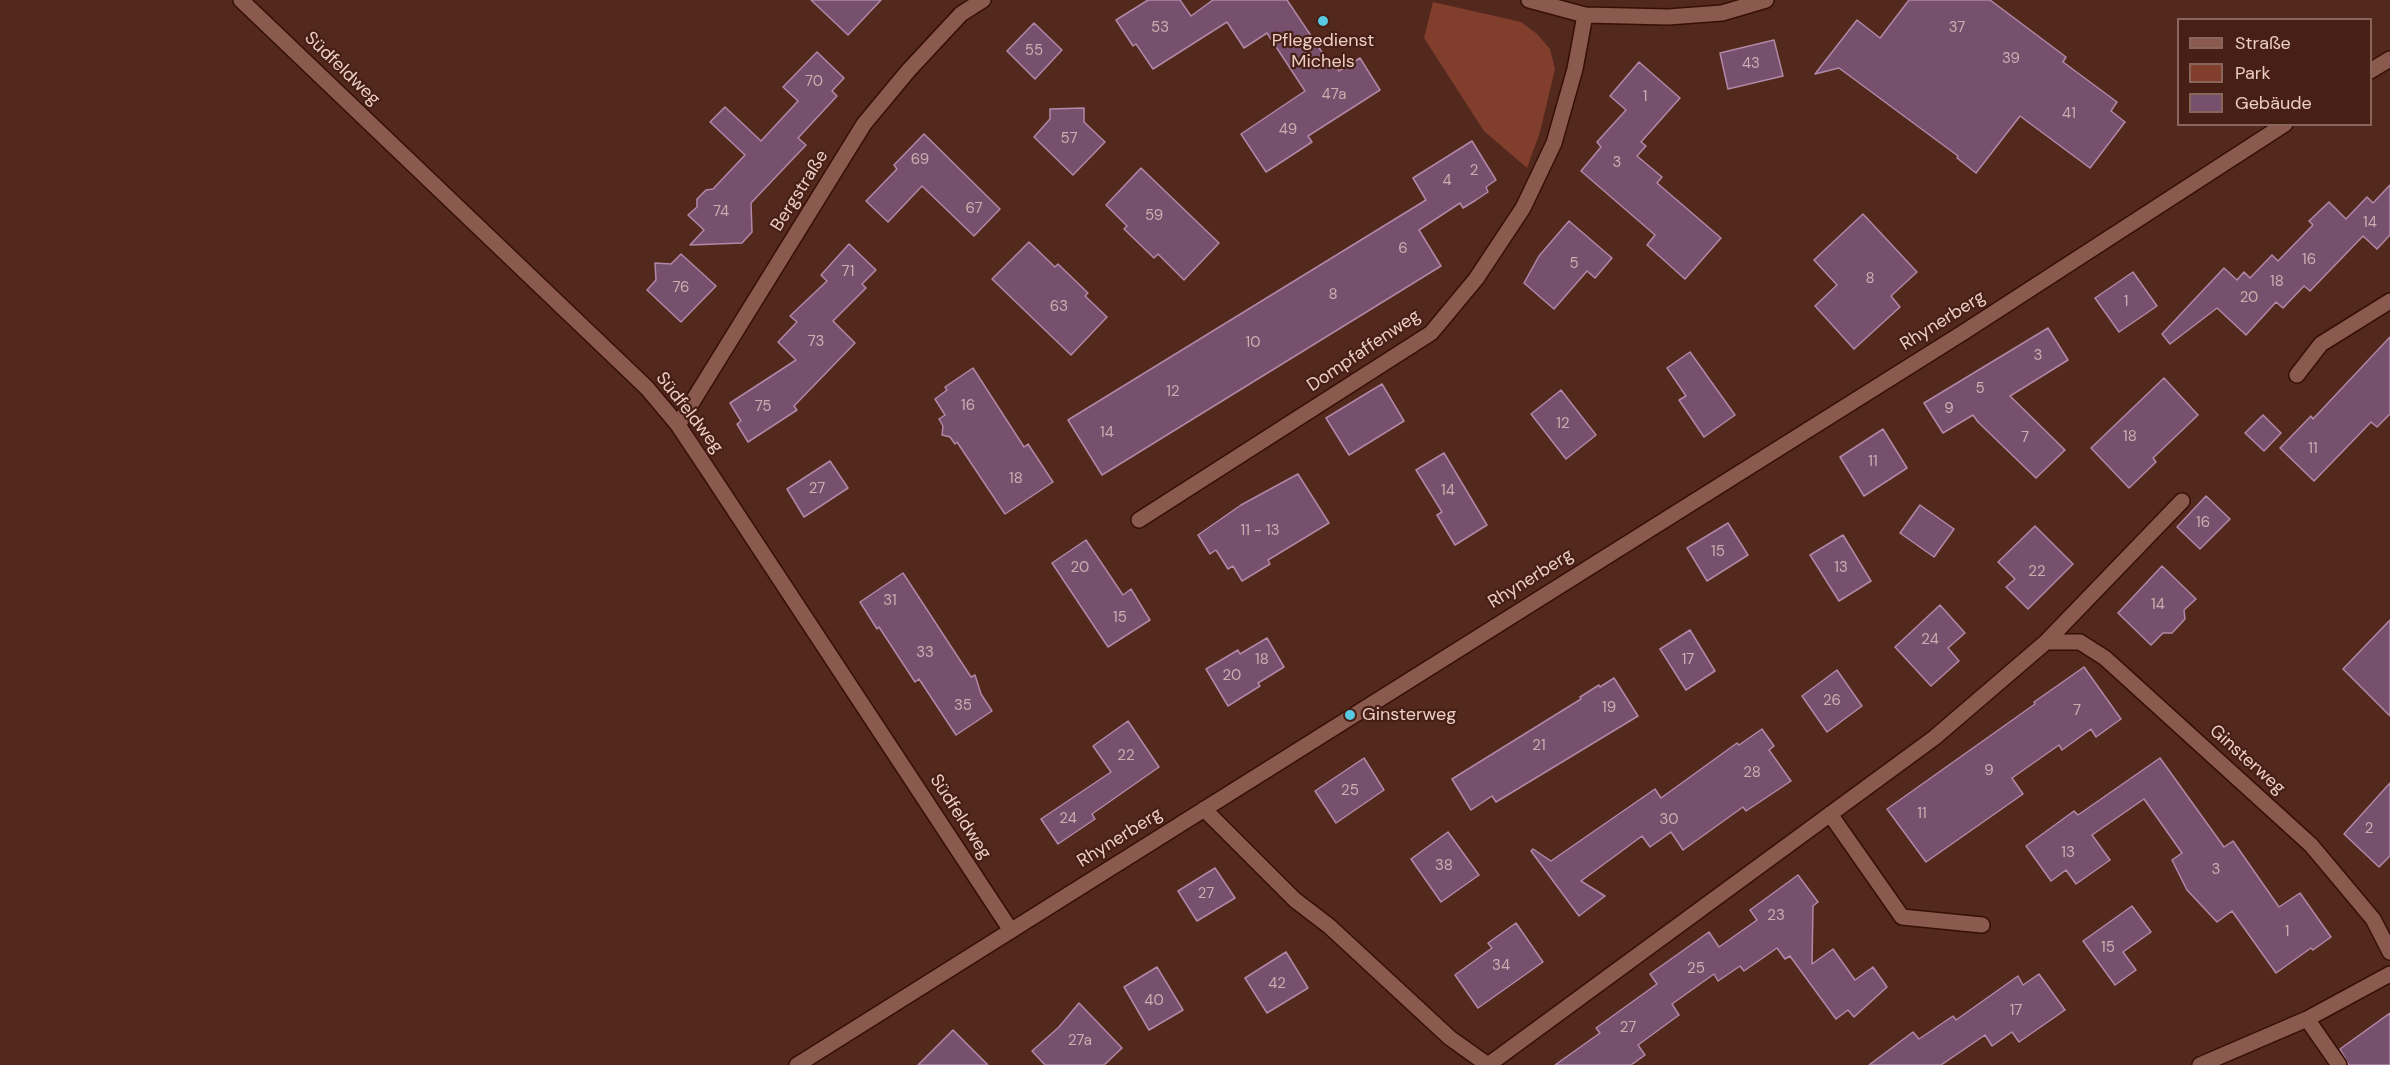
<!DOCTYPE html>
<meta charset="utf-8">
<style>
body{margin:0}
#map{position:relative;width:2390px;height:1065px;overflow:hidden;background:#53291e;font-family:"DM Sans",sans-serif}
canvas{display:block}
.legend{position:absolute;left:2177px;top:18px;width:195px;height:108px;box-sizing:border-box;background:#481f14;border:2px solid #89655c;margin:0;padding:8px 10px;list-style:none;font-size:18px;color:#eacec7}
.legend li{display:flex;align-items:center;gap:12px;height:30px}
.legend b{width:30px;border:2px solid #89655c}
</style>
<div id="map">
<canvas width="2390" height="1065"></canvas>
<ul class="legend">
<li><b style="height:8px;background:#8a5a4e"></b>Straße</li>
<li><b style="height:16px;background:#813e2d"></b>Park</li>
<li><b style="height:16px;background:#76506d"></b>Gebäude</li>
</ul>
</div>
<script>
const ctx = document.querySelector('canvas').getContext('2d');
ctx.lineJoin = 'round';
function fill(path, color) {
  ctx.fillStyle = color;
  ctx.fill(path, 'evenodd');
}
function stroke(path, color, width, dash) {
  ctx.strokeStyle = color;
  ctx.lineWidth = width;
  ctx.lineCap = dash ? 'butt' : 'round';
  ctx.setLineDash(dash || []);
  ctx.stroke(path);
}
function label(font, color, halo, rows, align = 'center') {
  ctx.font = font + ' "DM Sans",sans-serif';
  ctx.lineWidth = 4.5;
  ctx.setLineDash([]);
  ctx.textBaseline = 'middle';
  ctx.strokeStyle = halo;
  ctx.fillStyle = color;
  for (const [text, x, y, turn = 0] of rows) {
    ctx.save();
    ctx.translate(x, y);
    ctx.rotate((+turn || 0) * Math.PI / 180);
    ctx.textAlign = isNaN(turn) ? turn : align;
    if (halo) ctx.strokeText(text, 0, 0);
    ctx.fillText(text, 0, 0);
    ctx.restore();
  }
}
fill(new Path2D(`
 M 1433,2 L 1521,22 L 1537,34 L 1550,49 L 1555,69 L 1540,132 L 1527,168 L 1484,131 L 1424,38 Z`), '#813e2d');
const building = new Path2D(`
 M 811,0 L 881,0 L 848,35 Z
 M 1148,0 L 1180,0 L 1191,16 L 1213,0 L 1287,0 L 1332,67 L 1335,65 L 1339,71 L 1360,58 L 1380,90 L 1308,136 L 1312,142 L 1266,172 L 1241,134 L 1305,91 L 1267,33 L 1244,48 L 1227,22 L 1153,69 L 1136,44 L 1133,46 L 1116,20 Z
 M 1909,0 L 1990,0 L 2066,57 L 2063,62 L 2117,102 L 2111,111 L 2125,122 L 2090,168 L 2020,116 L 1976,173 L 1957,158 L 1958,156 L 1839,68 L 1815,74 L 1857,20 L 1880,38 Z
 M 1034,23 L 1062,50 L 1035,79 L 1007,51 Z
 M 1774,40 L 1783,76 L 1728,89 L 1720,53 Z
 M 817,52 L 844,78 L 832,91 L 837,96 L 798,138 L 806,145 L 751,203 L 752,232 L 742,243 L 690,245 L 704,230 L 688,215 L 697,207 L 697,199 L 706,190 L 713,189 L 745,155 L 710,122 L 725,107 L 761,141 L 798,101 L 783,87 Z
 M 1639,62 L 1680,98 L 1641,142 L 1646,146 L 1637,156 L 1662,177 L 1657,183 L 1721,238 L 1685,279 L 1647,245 L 1655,235 L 1581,171 L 1601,147 L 1597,142 L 1626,110 L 1610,96 Z
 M 1084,108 L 1084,122 L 1105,142 L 1073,175 L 1034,137 L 1050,119 L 1050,109 Z
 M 924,134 L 1000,209 L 974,236 L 922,186 L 888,222 L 866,201 L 897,169 L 894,165 Z
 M 1472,141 L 1496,180 L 1486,187 L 1488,192 L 1476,200 L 1463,208 L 1460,203 L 1419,230 L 1441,266 L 1102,475 L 1068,420 L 1426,200 L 1413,178 Z
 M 1141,168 L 1219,243 L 1184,280 L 1158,254 L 1154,258 L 1124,229 L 1127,226 L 1106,205 Z
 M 2390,185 L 2390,235 L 2377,249 L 2363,236 L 2310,291 L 2304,286 L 2283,308 L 2276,302 L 2246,335 L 2217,308 L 2170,344 L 2162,334 L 2224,268 L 2237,280 L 2244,272 L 2250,278 L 2272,255 L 2278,261 L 2313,225 L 2309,221 L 2329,202 L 2346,219 L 2367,197 L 2373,203 Z
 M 1863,214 L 1917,272 L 1891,296 L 1900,307 L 1854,349 L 1815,306 L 1837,285 L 1814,260 Z
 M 1569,221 L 1612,258 L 1595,278 L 1587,271 L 1554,309 L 1524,283 L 1539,256 Z
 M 1029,242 L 1055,267 L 1058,264 L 1088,293 L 1085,296 L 1107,317 L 1071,355 L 992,279 Z
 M 849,244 L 876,270 L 862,284 L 866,288 L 833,321 L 855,343 L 794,406 L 797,410 L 748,442 L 737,424 L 741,421 L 730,403 L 796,360 L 778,342 L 797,322 L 790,316 L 827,281 L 821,275 Z
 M 681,254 L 716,286 L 681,322 L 647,290 L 656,280 L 655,263 L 671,264 Z
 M 2133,272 L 2157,306 L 2119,332 L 2095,298 Z
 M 2048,328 L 2068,360 L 2010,396 L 2065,450 L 2036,478 L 1978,422 L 1973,415 L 1943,433 L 1924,403 Z
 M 2390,337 L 2390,414 L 2377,427 L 2371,422 L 2314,481 L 2280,448 L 2311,416 L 2313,419 Z
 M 1690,352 L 1735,415 L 1704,437 L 1679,400 L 1686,396 L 1667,368 Z
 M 973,368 L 1024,447 L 1028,444 L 1053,482 L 1005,514 L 957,442 L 955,444 L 950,437 L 942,435 L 943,426 L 939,419 L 945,415 L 935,399 L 947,390 L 945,387 Z
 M 2164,378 L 2198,415 L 2153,458 L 2156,462 L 2129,488 L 2091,448 Z
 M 1382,384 L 1404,421 L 1349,455 L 1326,418 Z
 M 1561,390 L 1596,435 L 1566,459 L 1531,414 Z
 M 2263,415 L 2281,433 L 2264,451 L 2245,433 Z
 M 1883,429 L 1907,468 L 1864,496 L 1840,457 Z
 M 1444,453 L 1487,525 L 1455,545 L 1437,515 L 1442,512 L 1416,470 Z
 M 830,461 L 848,488 L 804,517 L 787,489 Z
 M 1298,474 L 1329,523 L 1268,560 L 1270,564 L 1242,581 L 1233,566 L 1228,569 L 1216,550 L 1210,554 L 1198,535 L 1241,505 Z
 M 2206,496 L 2230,519 L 2200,549 L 2177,527 Z
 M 1920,505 L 1954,529 L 1934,557 L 1900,533 Z
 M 1728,523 L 1748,555 L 1707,581 L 1687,548 Z
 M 2035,526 L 2073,564 L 2028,609 L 2006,587 L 2015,579 L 1998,562 Z
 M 1843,535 L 1871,581 L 1839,601 L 1810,555 Z
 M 1086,540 L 1123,595 L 1131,589 L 1150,620 L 1108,647 L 1052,563 Z
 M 2162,566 L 2196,599 L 2184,610 L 2185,619 L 2172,633 L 2163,633 L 2151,645 L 2118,613 Z
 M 903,573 L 971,677 L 975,675 L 981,694 L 992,711 L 956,735 L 919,679 L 915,682 L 879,627 L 877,629 L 860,602 Z
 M 1940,605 L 1965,633 L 1948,648 L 1959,661 L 1931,686 L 1895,647 Z
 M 2390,620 L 2390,716 L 2343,669 Z
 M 1690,630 L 1715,671 L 1686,690 L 1660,649 Z
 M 1267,638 L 1284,667 L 1258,683 L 1260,686 L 1228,706 L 1206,669 L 1238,650 L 1240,654 Z
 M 2084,667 L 2121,719 L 2096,737 L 2091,729 L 2062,750 L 2059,745 L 2012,778 L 2023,794 L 1926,862 L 1887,809 L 2035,704 L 2034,702 Z
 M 1837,670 L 1862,706 L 1827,732 L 1802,696 Z
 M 1614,678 L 1638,716 L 1496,802 L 1492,796 L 1471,810 L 1452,779 L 1581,699 L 1580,697 L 1599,685 L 1600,687 Z
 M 1128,721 L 1159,767 L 1092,814 L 1095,819 L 1058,844 L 1041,819 L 1111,772 L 1093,746 Z
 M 1762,729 L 1774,746 L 1769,750 L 1791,781 L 1746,811 L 1743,807 L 1683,850 L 1671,832 L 1650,847 L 1642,836 L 1581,881 L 1605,896 L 1579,916 L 1531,851 L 1533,849 L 1551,861 L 1655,789 L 1661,798 L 1737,743 L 1739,745 Z
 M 1364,758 L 1384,790 L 1336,823 L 1315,791 Z
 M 2160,758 L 2224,847 L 2233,841 L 2279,907 L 2300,893 L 2331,937 L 2313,950 L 2311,948 L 2276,973 L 2232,911 L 2217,922 L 2187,890 L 2172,860 L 2182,853 L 2144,799 L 2092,835 L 2110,860 L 2076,884 L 2066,870 L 2051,881 L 2026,846 L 2074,811 L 2078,815 Z
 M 2390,783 L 2390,856 L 2379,867 L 2344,834 Z
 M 1448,832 L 1479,875 L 1441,902 L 1411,859 Z
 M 1215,868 L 1235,898 L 1197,921 L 1178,891 Z
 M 1798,875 L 1818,902 L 1813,906 L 1812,964 L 1833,949 L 1855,980 L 1873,967 L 1887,987 L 1854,1017 L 1848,1010 L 1836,1019 L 1790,956 L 1785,959 L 1777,948 L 1744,971 L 1740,966 L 1718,981 L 1714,974 L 1672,1004 L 1679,1015 L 1638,1045 L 1645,1055 L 1631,1065 L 1555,1065 L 1600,1033 L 1596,1028 L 1657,984 L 1650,974 L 1709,932 L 1719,947 L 1757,920 L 1750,910 Z
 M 2132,906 L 2151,932 L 2123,952 L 2136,970 L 2115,985 L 2083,941 Z
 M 1516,923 L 1543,962 L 1478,1008 L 1455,975 L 1492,948 L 1488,943 Z
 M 1286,952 L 1308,988 L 1267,1013 L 1245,978 Z
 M 1157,967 L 1183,1010 L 1149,1030 L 1124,987 Z
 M 2039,974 L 2065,1010 L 2019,1042 L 2012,1032 L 1992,1046 L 1985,1035 L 1941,1065 L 1869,1065 L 1913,1032 L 1919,1039 L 1953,1016 L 1956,1020 L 2018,976 L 2023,985 Z
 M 1079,1003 L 1122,1048 L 1104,1065 L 1045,1065 L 1032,1051 L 1059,1027 Z
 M 2390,1013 L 2390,1065 L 2349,1065 L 2340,1049 Z
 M 953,1030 L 988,1065 L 918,1065 Z`);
fill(building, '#76506d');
stroke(building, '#b188a7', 1.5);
const minor = new Path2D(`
 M 241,0 L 647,388 L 678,425 L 710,473 L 1010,929
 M 1529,0 L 1585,15 L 1668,17 L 1722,13 L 1766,0
 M 2370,71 L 2390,59
 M 2297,375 L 2321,344 L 2390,301
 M 678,425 L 864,124 L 908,71 L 961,14 L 983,0
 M 1139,520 L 1431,333 L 1476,279 L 1523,208 L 1554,143 L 1575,69 L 1585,15
 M 2046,642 L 2182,501
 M 1204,809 L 1295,900 L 1329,926 L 1450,1038 L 1488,1065
 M 1830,814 L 1902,917 L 1982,925
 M 2307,1019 L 2339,1065
 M 797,1065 L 1964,332 L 2285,124
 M 1488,1065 L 1934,738 L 2046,642 L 2080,642 L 2105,658 L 2311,845 L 2373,919 L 2390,952
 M 2200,1065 L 2307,1019 L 2390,974`);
stroke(minor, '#370f06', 18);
stroke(minor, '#8a5a4e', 15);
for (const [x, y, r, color] of [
 [1323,21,6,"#57c9e3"],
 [1350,715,6,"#57c9e3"]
]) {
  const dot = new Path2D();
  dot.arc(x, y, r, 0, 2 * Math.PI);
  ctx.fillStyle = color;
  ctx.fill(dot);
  stroke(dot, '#481f14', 2);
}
label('15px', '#cdaeb0', null, [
 ["53",1160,28],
 ["37",1957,28],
 ["55",1034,51],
 ["39",2011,59],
 ["43",1751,64],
 ["70",814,82],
 ["47a",1334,95],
 ["1",1645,97],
 ["41",2069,114],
 ["49",1288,130],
 ["57",1069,139],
 ["69",920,160],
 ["3",1617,163],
 ["2",1474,171],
 ["4",1447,181],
 ["67",974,209],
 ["74",721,212],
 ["59",1154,216],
 ["14",2370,223],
 ["6",1403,249],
 ["16",2309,260],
 ["5",1574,264],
 ["71",848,272],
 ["8",1870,279],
 ["18",2277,282],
 ["76",681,288],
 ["8",1333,295],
 ["20",2249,298],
 ["1",2126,302],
 ["63",1059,307],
 ["73",816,342],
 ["10",1253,343],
 ["3",2038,356],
 ["5",1980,389],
 ["12",1173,392],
 ["16",968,406],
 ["75",763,407],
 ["9",1949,409],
 ["12",1563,424],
 ["14",1107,433],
 ["18",2130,437],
 ["7",2025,438],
 ["11",2313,449],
 ["11",1873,462],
 ["18",1016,479],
 ["27",817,489],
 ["14",1448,491],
 ["16",2203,523],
 ["11 - 13",1260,531],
 ["15",1718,552],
 ["20",1080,568],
 ["13",1841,568],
 ["22",2037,572],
 ["31",890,601],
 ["14",2158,605],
 ["15",1120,618],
 ["24",1930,640],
 ["33",925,653],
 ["18",1262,660],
 ["17",1688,660],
 ["20",1232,676],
 ["26",1832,701],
 ["35",963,706],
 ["19",1609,708],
 ["7",2077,711],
 ["21",1539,746],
 ["22",1126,756],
 ["9",1989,771],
 ["28",1752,773],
 ["25",1350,791],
 ["11",1922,814],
 ["24",1068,819],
 ["30",1669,820],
 ["2",2369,829],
 ["13",2068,853],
 ["38",1444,866],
 ["3",2216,870],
 ["27",1206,894],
 ["23",1776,916],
 ["1",2287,932],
 ["15",2108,948],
 ["34",1501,966],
 ["25",1696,969],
 ["42",1277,984],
 ["40",1154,1001],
 ["17",2016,1011],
 ["27",1628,1028],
 ["27a",1080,1041]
]);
label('18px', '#eacec7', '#481f14', [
 ["Pflegedienst",1323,41],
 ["Michels",1323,62],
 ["Ginsterweg",1362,715,"left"]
]);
label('18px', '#eacec7', '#481f14', [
 ["Südfeldweg",342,69,44],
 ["Bergstraße",800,191,-58],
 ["Rhynerberg",1943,321,-32],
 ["Dompfaffenweg",1364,351,-34],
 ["Südfeldweg",689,413,52],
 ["Rhynerberg",1531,579,-32],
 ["Ginsterweg",2247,760,42],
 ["Südfeldweg",960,817,57],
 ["Rhynerberg",1120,838,-32]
]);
</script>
